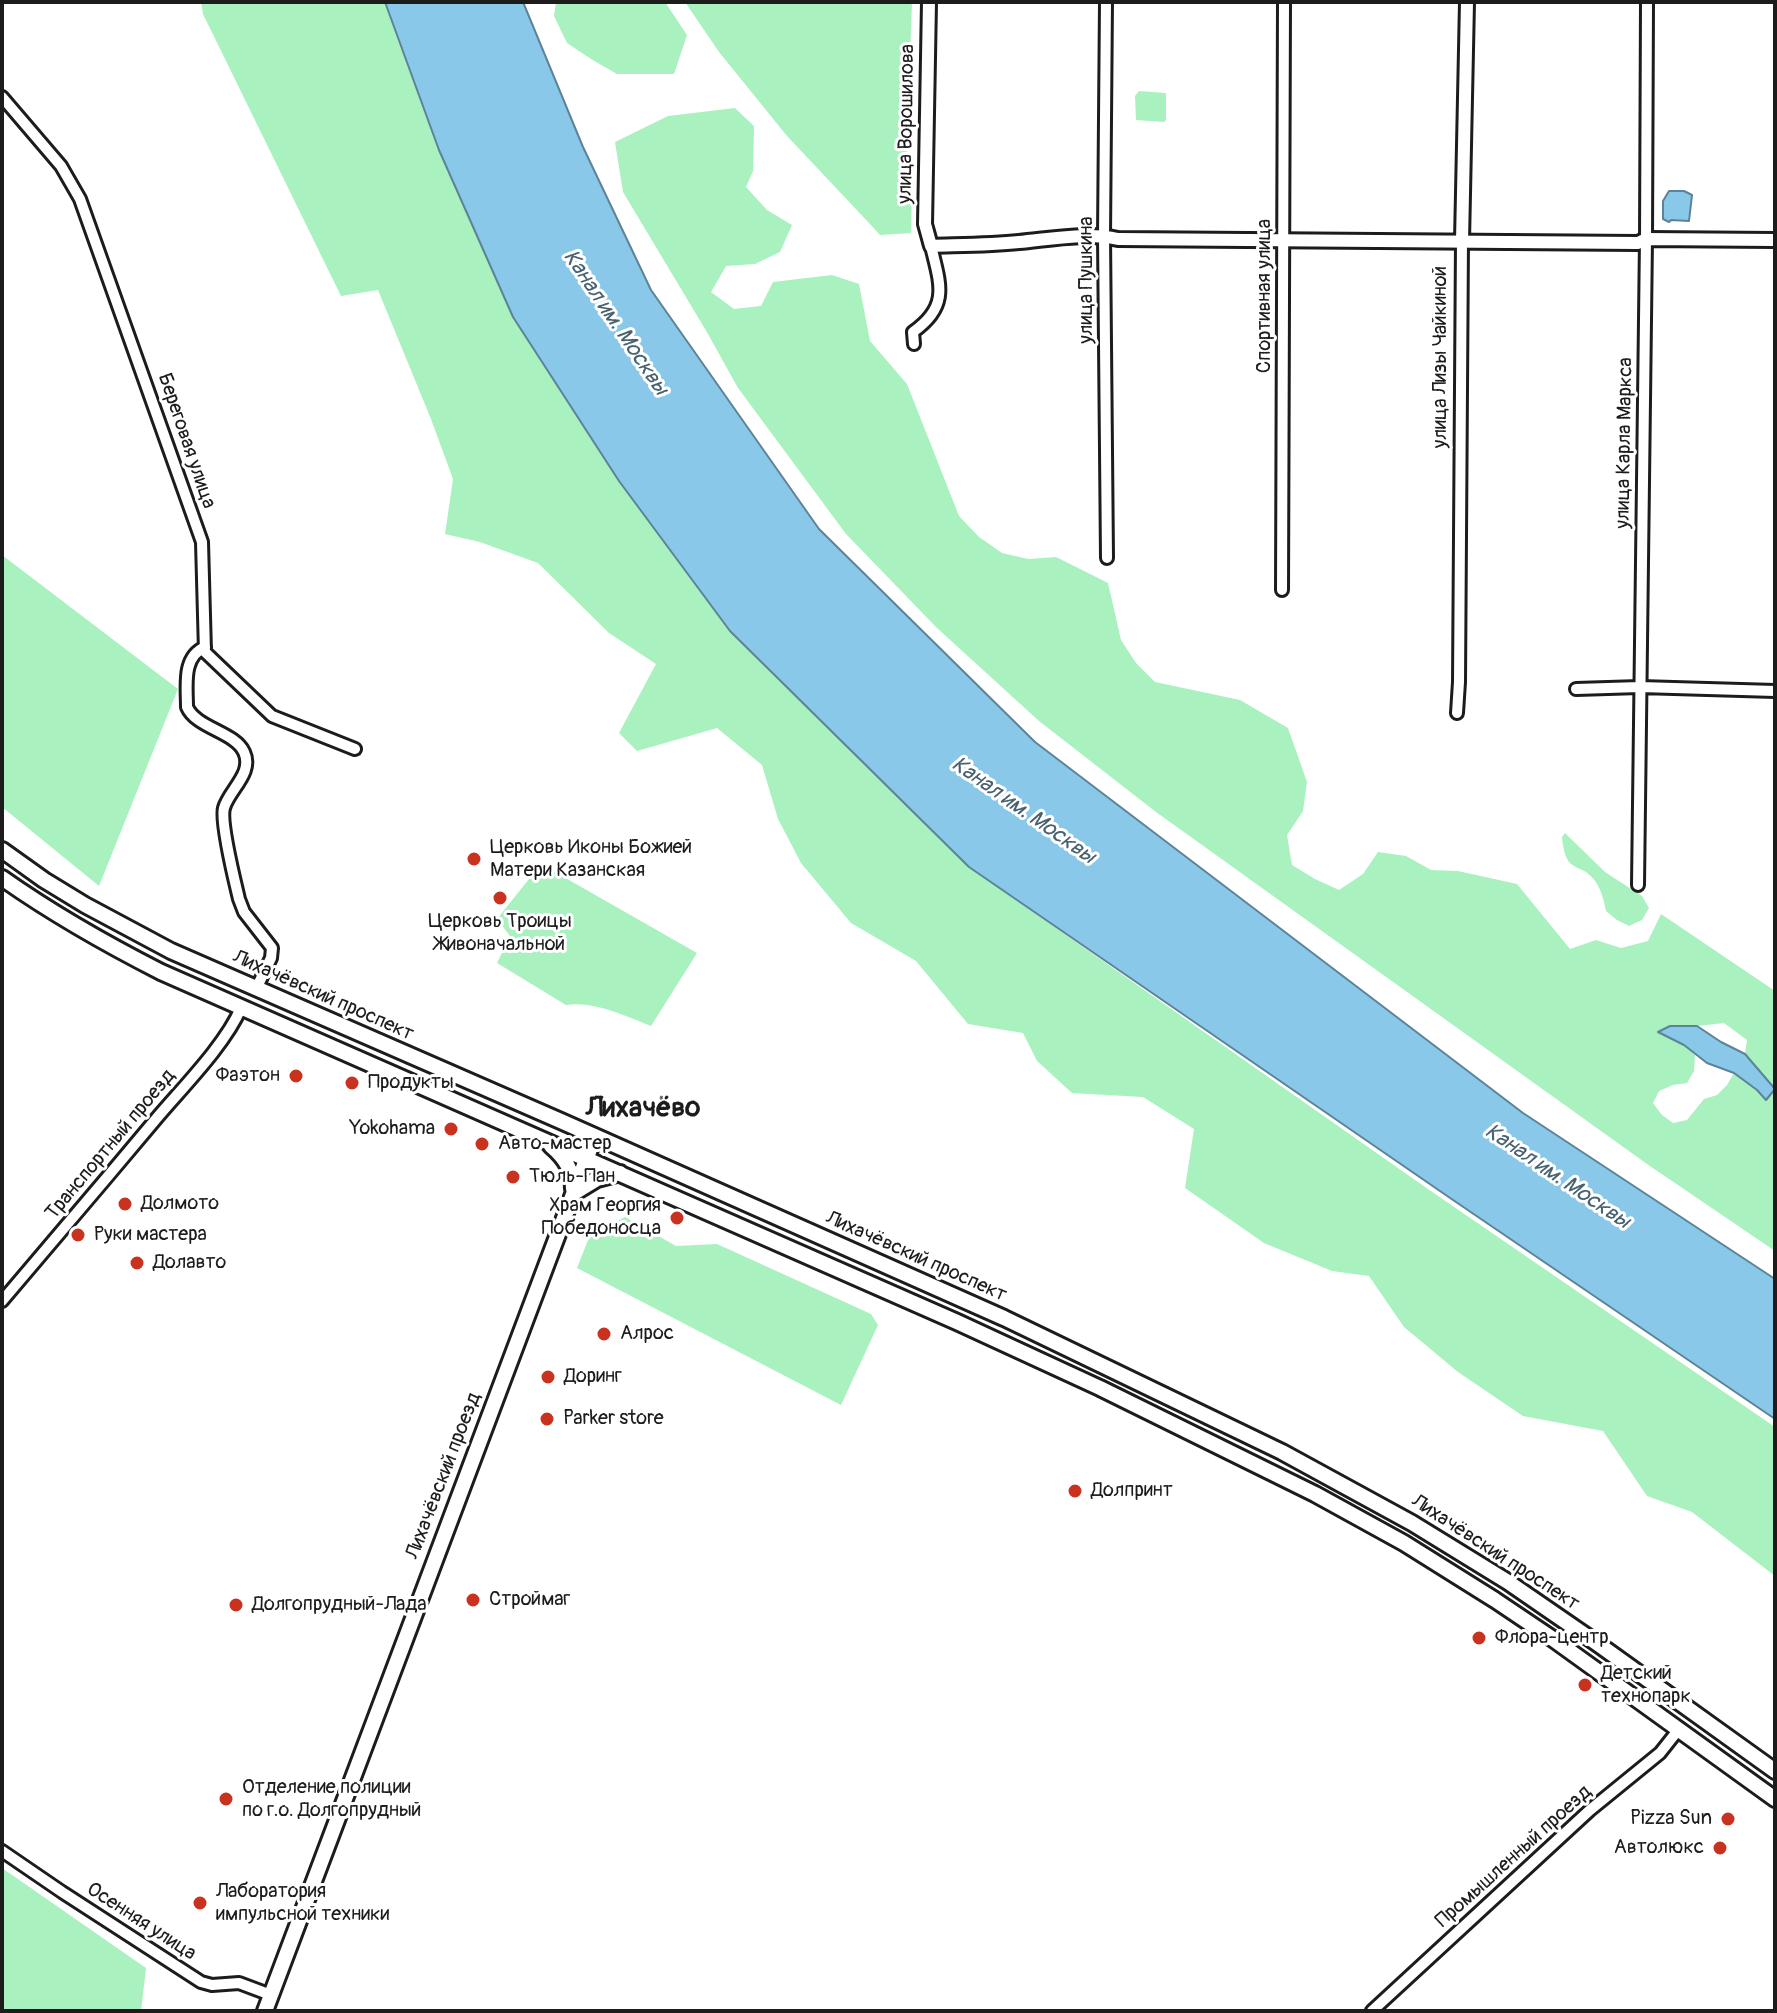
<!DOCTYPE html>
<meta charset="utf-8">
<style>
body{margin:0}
#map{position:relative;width:1777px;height:2013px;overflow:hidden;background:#fff;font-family:Pangolin,sans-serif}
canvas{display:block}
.frame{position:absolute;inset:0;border:4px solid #1c1c1c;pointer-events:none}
</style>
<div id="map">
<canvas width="1777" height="2013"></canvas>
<div class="frame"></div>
</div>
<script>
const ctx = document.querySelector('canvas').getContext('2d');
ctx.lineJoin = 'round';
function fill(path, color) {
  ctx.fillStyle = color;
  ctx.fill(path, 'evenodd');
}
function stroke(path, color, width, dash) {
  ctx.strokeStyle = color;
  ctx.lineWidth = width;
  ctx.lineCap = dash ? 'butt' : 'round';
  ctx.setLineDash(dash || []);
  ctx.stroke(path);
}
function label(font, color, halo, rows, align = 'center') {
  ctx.font = font + ' Pangolin,sans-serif';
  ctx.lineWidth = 6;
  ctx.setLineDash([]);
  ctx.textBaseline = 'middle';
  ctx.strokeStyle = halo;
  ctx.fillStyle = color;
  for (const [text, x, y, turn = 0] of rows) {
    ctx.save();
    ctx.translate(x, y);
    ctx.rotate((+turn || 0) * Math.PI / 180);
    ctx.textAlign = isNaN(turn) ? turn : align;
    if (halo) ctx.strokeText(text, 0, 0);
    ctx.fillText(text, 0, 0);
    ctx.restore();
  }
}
fill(new Path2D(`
 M 201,2 L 385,2 L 439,150 L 513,317 L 730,631 L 969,867 L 1425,1187 L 1775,1427 L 1775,1576 L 1692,1512 L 1647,1496 L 1603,1431 L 1523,1416 L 1458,1372 L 1404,1327 L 1369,1276 L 1332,1271 L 1264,1243 L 1185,1188 L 1194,1129 L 1143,1097 L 1072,1093 L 1037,1061 L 1023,1033 L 968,1024 L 916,961 L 851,923 L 801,863 L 778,819 L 762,765 L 717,728 L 637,751 L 619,733 L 656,664 L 609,633 L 538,563 L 480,542 L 445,534 L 453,479 L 431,419 L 378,290 L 341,296 L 203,14 Z
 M 556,2 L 665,2 L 687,35 L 674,74 L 617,74 L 591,59 L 567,43 L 554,16 Z
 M 685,2 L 912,2 L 905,192 L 912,193 L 911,233 L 880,235 L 870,224 L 787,136 L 719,52 Z
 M 1139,91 L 1166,93 L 1166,120 L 1164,122 L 1136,120 L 1135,96 Z
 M 735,108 L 754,126 L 753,171 L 746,187 L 767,210 L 792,225 L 780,252 L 755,264 L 726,266 L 711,292 L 734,309 L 761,306 L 773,282 L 832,275 L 859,284 L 870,341 L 907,384 L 959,516 L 979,537 L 1002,553 L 1028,559 L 1056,557 L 1108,583 L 1121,640 L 1136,663 L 1155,682 L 1240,700 L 1288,728 L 1307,782 L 1303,811 L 1287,835 L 1292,865 L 1315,879 L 1339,890 L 1363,874 L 1378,852 L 1406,856 L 1431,870 L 1458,871 L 1517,884 L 1570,949 L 1596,940 L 1621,948 L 1648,941 L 1661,914 L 1775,991 L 1775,1251 L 1647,1164 L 1156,812 L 1039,721 L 937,628 L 846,534 L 738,388 L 708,334 L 623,192 L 615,142 L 668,116 ZM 1724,1023 L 1747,1040 L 1745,1054 L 1775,1089 L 1766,1100 L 1757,1090 L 1734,1073 L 1727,1085 L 1717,1095 L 1704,1099 L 1687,1120 L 1673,1123 L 1662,1115 L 1653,1103 L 1659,1091 L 1673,1085 L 1687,1083 L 1694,1071 L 1695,1055 L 1684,1045 L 1659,1032 L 1683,1026 L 1697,1026 Z
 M 2,555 L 178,689 L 99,886 L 2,807 Z
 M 1565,833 L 1605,872 L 1642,896 L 1649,908 L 1642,920 L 1629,926 L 1617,920 L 1606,911 C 1603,896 1599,881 1586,872 C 1580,868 1573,867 1569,862 C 1564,855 1563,846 1562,837 Z
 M 541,864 L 697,953 L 651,1026 C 625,1016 595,1001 566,1005 L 497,963 L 510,936 L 497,919 Z
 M 625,1217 L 676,1246 L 717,1244 L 871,1314 L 878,1325 L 841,1405 L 577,1268 L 590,1235 Z
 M 2,1868 L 146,1968 L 141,2011 L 2,2011 Z`), '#a9f1be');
const water = new Path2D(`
 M 385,2 L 523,2 L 583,147 L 651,290 L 819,529 L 1035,742 L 1523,1113 L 1775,1279 L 1775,1419 L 1453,1200 L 969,867 L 730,631 L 619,481 L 513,317 L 439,150 Z
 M 1669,191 L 1684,191 L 1692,195 L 1689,221 L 1671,220 L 1669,222 L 1663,219 L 1663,201 Z
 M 1670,1026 L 1697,1026 L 1721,1042 L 1745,1054 L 1775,1089 L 1766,1100 L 1757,1090 L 1734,1073 L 1707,1063 L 1684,1045 L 1658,1032 Z`);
fill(water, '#89c8e9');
stroke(water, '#5d8397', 2);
const minor = new Path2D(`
 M 1106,2 L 1104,236 L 1107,558
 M 2,97 L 61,166 L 80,199 L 202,542 L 205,652 L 272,716 L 355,749
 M 914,344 L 913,332 C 950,306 940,284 931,246
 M 1282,590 L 1284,2
 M 205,647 C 182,657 187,685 187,707 C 196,728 235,732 244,752 C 254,773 229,790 224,808 C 220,822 235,882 239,899 L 244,912 L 272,948 L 271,958 L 256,989
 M 1576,689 L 1640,687 L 1775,691
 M 1457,713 L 1459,682 L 1462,241
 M 1638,885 L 1646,239 L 1647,2
 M 2,1301 C 53,1241 105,1180 156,1119 C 183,1087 225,1045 241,1008
 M 2,1851 L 62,1892 L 201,1982 L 212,1985 L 239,1983 L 271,1995
 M 1372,2011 L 1590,1810 L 1660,1753 L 1679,1729`);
const tertiary = new Path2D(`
 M 929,2 L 925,224 L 931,246 C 960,245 990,245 1019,242 C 1051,239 1086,232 1118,239 L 1638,243 L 1646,239 L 1775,240
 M 1462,241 L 1467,2`);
const secondary = new Path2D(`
 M 2,850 L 44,880 L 85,905 L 171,951 L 563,1122 L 1004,1318 L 1282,1452 L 1412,1523 L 1508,1582 L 1598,1644 L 1775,1771
 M 2,878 C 53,914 106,944 161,972 L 957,1322 L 1100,1388 L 1315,1494 L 1404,1543 L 1495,1600 L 1553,1639 L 1775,1799
 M 551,1146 C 565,1158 573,1170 573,1189
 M 574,1193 L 597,1179 L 620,1173
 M 265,2011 L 595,1136`);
stroke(minor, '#1c1c1c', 16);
stroke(tertiary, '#1c1c1c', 18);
stroke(secondary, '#1c1c1c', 20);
stroke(minor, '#fff', 10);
stroke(tertiary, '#fff', 12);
stroke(secondary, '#fff', 14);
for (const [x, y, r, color] of [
 [474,859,8,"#c8321e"],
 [500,898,8,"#c8321e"],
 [296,1076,8,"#c8321e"],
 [352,1083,8,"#c8321e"],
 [451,1129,8,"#c8321e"],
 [482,1144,8,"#c8321e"],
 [513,1177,8,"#c8321e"],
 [125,1204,8,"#c8321e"],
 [677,1218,8,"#c8321e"],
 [78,1235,8,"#c8321e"],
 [137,1263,8,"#c8321e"],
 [604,1334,8,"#c8321e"],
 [548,1377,8,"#c8321e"],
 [547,1419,8,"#c8321e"],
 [1075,1491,8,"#c8321e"],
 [473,1600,8,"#c8321e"],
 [236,1605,8,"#c8321e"],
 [1479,1638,8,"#c8321e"],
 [1585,1685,8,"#c8321e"],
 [226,1799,8,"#c8321e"],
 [1728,1819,8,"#c8321e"],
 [1720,1848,8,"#c8321e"],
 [200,1903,8,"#c8321e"]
]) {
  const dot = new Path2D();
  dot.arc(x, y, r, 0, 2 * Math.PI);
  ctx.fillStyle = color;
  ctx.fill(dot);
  stroke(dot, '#fff', 3);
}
label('20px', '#1c1c1c', '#fff', [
 ["улица Ворошилова",907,124,-89],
 ["улица Пушкина",1087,280,-90],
 ["Спортивная улица",1265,296,-90],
 ["улица Лизы Чайкиной",1441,357,-90],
 ["Береговая улица",186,441,71],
 ["улица Карла Маркса",1625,443,-89],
 ["Лихачёвский проспект",323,996,24],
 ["Транспортный проезд",111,1145,-50],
 ["Лихачёвский проспект",916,1257,24],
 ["Лихачёвский проезд",444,1476,-69],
 ["Лихачёвский проспект",1495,1553,33],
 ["Промышленный проезд",1514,1857,-42],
 ["Осенняя улица",141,1922,33]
]);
label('20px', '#1c1c1c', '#fff', [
 ["Церковь Иконы Божией",490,848],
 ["Матери Казанская",490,871],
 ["Церковь Троицы",500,922,"center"],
 ["Живоначальной",500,945,"center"],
 ["Фаэтон",280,1076,"right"],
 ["Продукты",368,1083],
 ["Yokohama",435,1129,"right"],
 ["Авто-мастер",498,1144],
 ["Тюль-Пан",529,1177],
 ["Долмото",141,1204],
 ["Храм Георгия",661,1206,"right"],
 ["Победоносца",661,1229,"right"],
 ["Руки мастера",94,1235],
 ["Долавто",153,1263],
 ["Алрос",620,1334],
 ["Доринг",564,1377],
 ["Parker store",563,1419],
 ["Долпринт",1091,1491],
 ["Строймаг",489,1600],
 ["Долгопрудный-Лада",252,1605],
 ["Флора-центр",1495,1638],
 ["Детский",1601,1674],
 ["технопарк",1601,1697],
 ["Отделение полиции",242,1788],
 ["по г.о. Долгопрудный",242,1811],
 ["Pizza Sun",1712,1819,"right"],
 ["Автолюкс",1704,1848,"right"],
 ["Лаборатория",216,1892],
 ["импульсной техники",216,1915]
], 'left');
label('italic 22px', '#48616e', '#fff', [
 ["Канал им. Москвы",615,323,56],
 ["Канал им. Москвы",1023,811,35],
 ["Канал им. Москвы",1557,1177,34]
]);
label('bold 28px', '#1c1c1c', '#fff', [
 ["Лихачёво",643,1109]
]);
</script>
